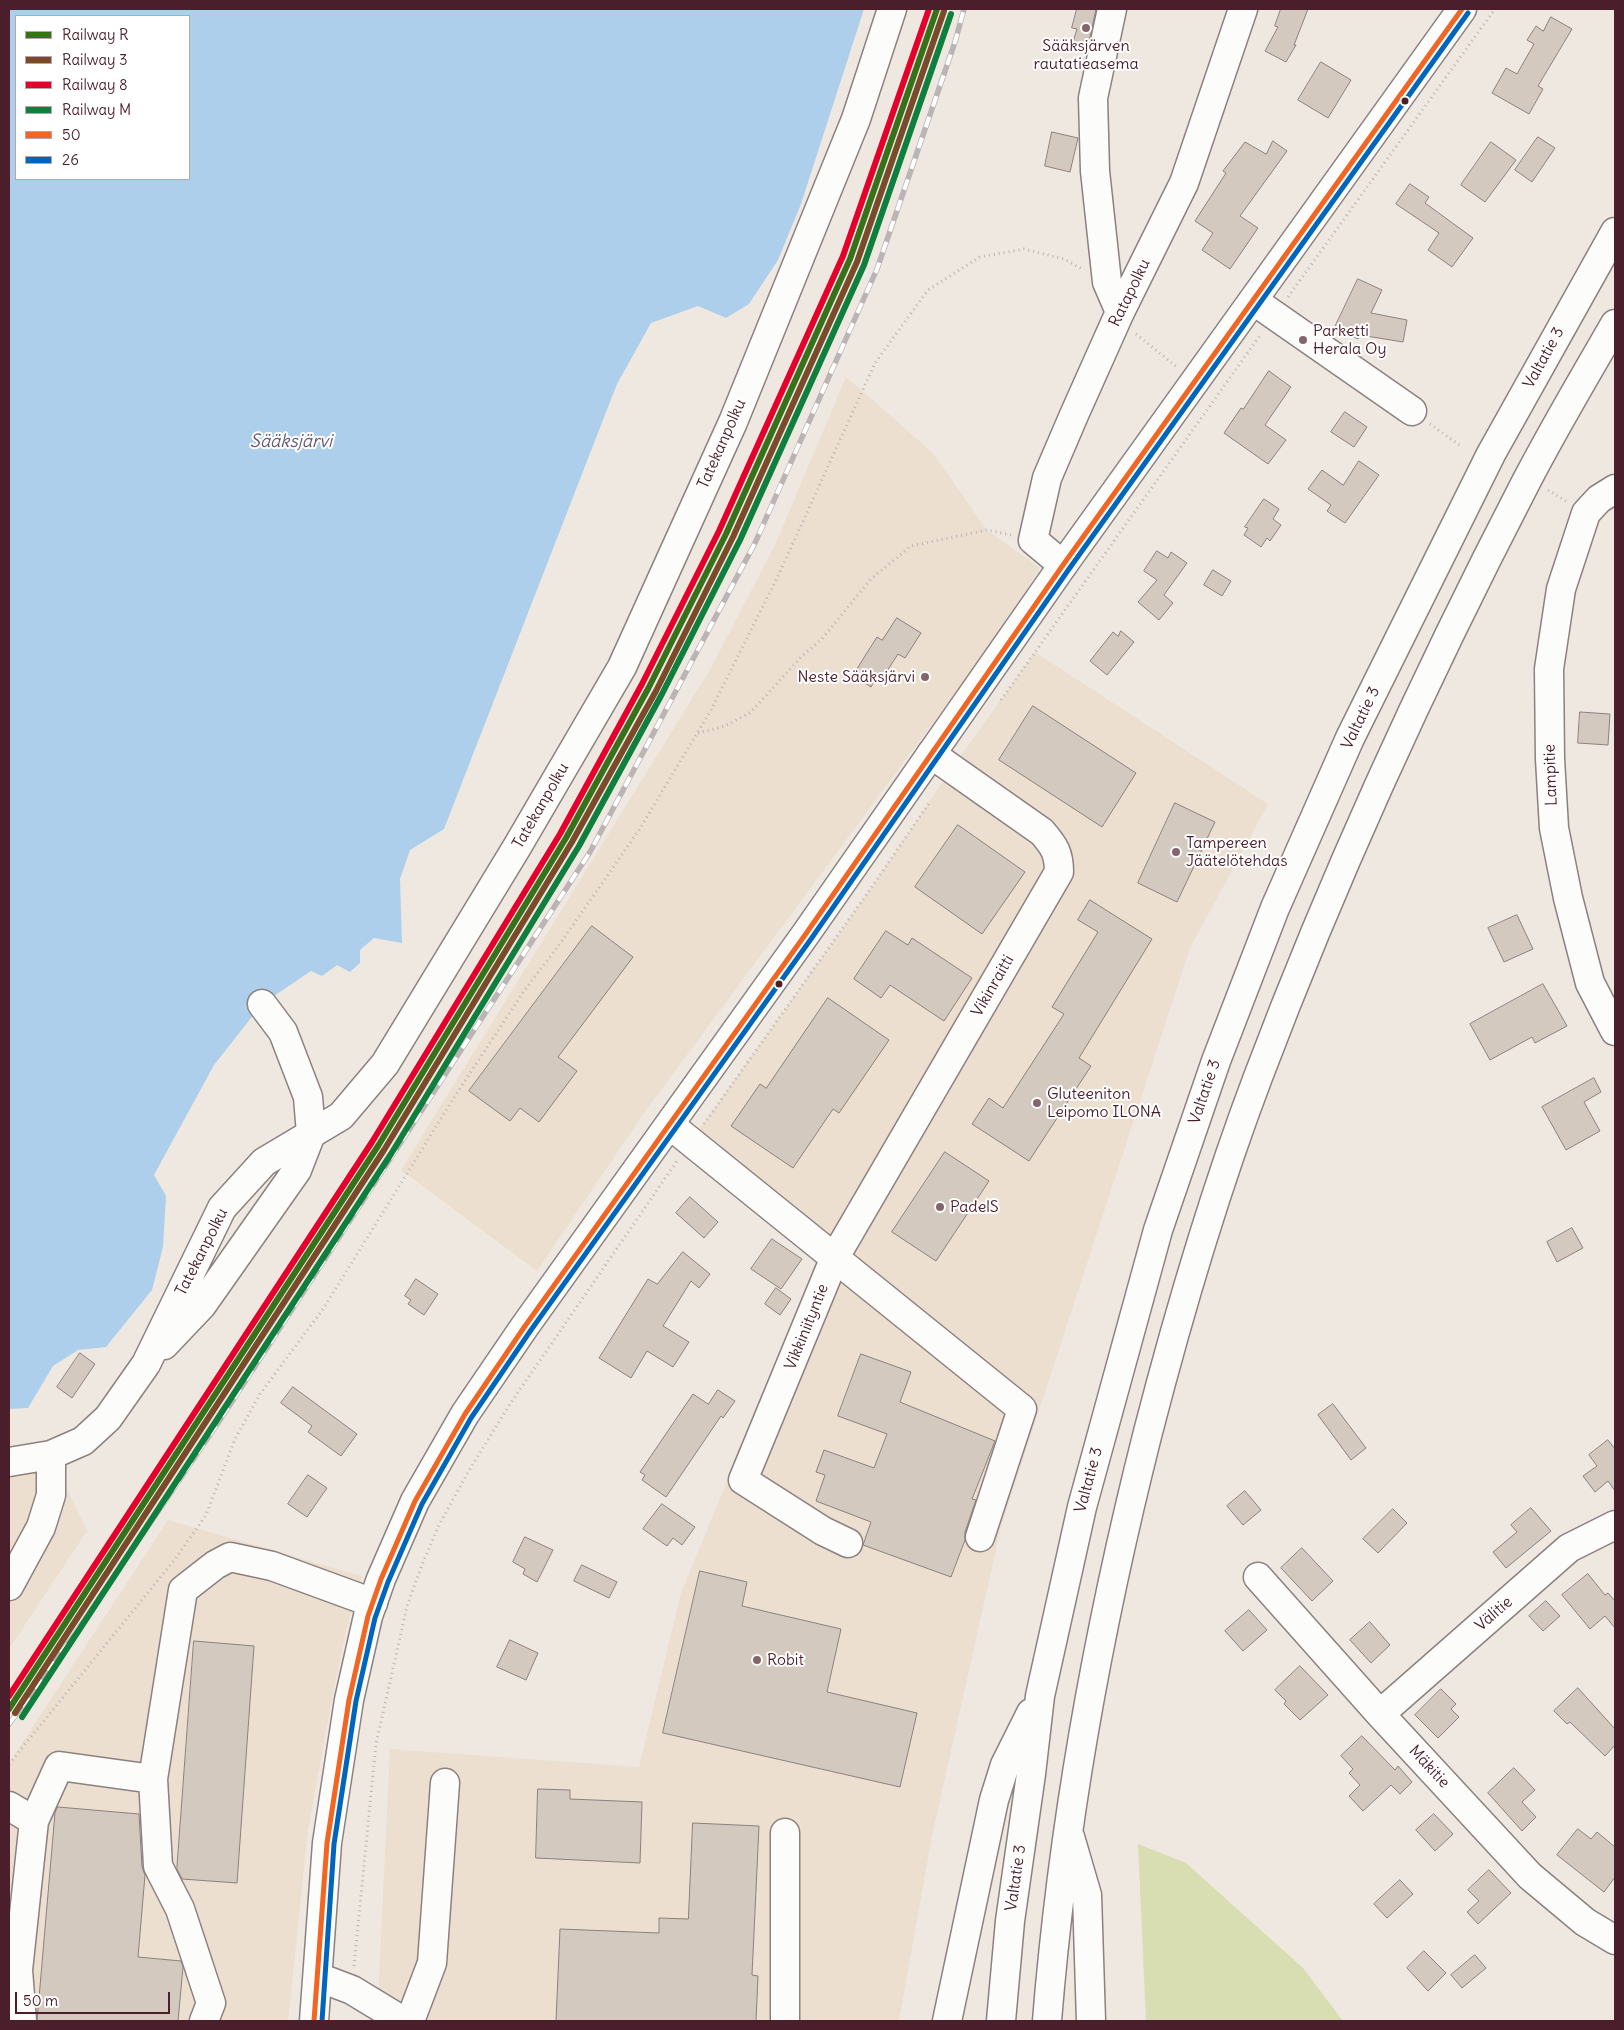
<!DOCTYPE html>
<meta charset="utf-8">
<style>
body{margin:0}
#map{position:relative;width:1624px;height:2030px;overflow:hidden;background:#eee8e1;font-family:Delius,sans-serif}
canvas{display:block}
.frame{position:absolute;inset:0;border:10px solid #4a1f2b;pointer-events:none}
.legend{position:absolute;left:15px;top:15px;width:175px;height:165px;box-sizing:border-box;background:#fff;border:1px solid #b7a5aa;margin:0;padding:6px 9px;list-style:none;font-size:15px;color:#4a1f2b}
.legend li{display:flex;align-items:center;gap:10px;height:25px}
.legend b{width:25px;border:1px solid #b7a5aa}
.scale{position:absolute;left:15px;top:1992px;width:155px;height:22px;box-sizing:border-box;border:2px solid #4a1f2b;border-top:0;padding-left:6px;font-size:15px;line-height:18px;white-space:nowrap;color:#4a1f2b;-webkit-text-stroke:4px #fff;paint-order:stroke}
</style>
<div id="map">
<canvas width="1624" height="2030"></canvas>
<div class="frame"></div>
<ul class="legend">
<li><b style="height:6px;background:#357219"></b>Railway R</li>
<li><b style="height:6px;background:#7a4b2a"></b>Railway 3</li>
<li><b style="height:6px;background:#e4002b"></b>Railway 8</li>
<li><b style="height:6px;background:#0e7f3c"></b>Railway M</li>
<li><b style="height:6px;background:#f26522"></b>50</li>
<li><b style="height:6px;background:#0065bd"></b>26</li>
</ul>
<div class="scale">50 m</div>
</div>
<script>
const ctx = document.querySelector('canvas').getContext('2d');
ctx.lineJoin = 'round';
function fill(path, color) {
  ctx.fillStyle = color;
  ctx.fill(path, 'evenodd');
}
function stroke(path, color, width, dash) {
  ctx.strokeStyle = color;
  ctx.lineWidth = width;
  ctx.lineCap = dash ? 'butt' : 'round';
  ctx.setLineDash(dash || []);
  ctx.stroke(path);
}
function label(font, color, halo, rows, align = 'center') {
  ctx.font = font + ' Delius,sans-serif';
  ctx.lineWidth = 4;
  ctx.setLineDash([]);
  ctx.textBaseline = 'middle';
  ctx.strokeStyle = halo;
  ctx.fillStyle = color;
  for (const [text, x, y, turn = 0] of rows) {
    ctx.save();
    ctx.translate(x, y);
    ctx.rotate((+turn || 0) * Math.PI / 180);
    ctx.textAlign = isNaN(turn) ? turn : align;
    if (halo) ctx.strokeText(text, 0, 0);
    ctx.fillText(text, 0, 0);
    ctx.restore();
  }
}
fill(new Path2D(`
 M 846,377 L 931,451 L 987,530 L 1040,568 L 998,635 L 644,1113 L 537,1271 L 401,1170 L 711,668 L 775,545 Z
 M 1035,652 L 1268,804 L 1190,948 L 1001,1527 L 932,1836 L 899,2021 L 377,2021 L 390,1749 L 639,1767 L 681,1593 L 730,1474 L 743,1480 L 835,1258 L 691,1141 L 874,884 L 951,769 Z
 M 51,1455 L 87,1531 L 9,1649 L 9,1462 Z
 M 168,1520 L 362,1576 L 346,1631 L 332,1699 L 308,1830 L 288,2021 L 9,2021 L 9,1763 Z`), '#ecdfd0');
fill(new Path2D(`
 M 1138,1844 L 1186,1863 L 1303,1968 L 1343,2021 L 1146,2021 Z`), '#d8deb1');
fill(new Path2D(`
 M 9,9 L 864,9 L 801,204 L 778,260 L 749,304 L 726,318 L 698,306 L 651,323 L 617,384 L 444,829 L 410,850 L 400,879 L 402,943 L 374,938 L 360,950 L 360,963 L 350,972 L 337,965 L 322,976 L 311,971 L 262,1004 L 214,1065 L 154,1175 L 166,1196 L 163,1247 L 152,1290 L 106,1347 L 78,1350 L 53,1366 L 28,1408 L 9,1409 ZM 16,16 L 189,16 L 189,179 L 16,179 Z`), '#aecfeb');
const building = new Path2D(`
 M 1077,9 L 1096,9 L 1088,46 L 1073,42 L 1077,29 L 1072,28 Z
 M 1281,9 L 1308,9 L 1294,45 L 1296,45 L 1286,62 L 1265,51 L 1278,27 L 1275,26 Z
 M 1551,17 L 1572,29 L 1538,86 L 1543,89 L 1529,114 L 1492,93 L 1506,68 L 1517,74 L 1534,44 L 1527,40 L 1536,26 L 1543,31 Z
 M 1321,62 L 1351,80 L 1328,118 L 1298,100 Z
 M 1052,132 L 1078,138 L 1070,172 L 1045,166 Z
 M 1538,137 L 1555,148 L 1532,182 L 1515,170 Z
 M 1273,141 L 1287,151 L 1240,216 L 1258,228 L 1230,269 L 1202,250 L 1213,233 L 1195,221 L 1226,173 L 1223,171 L 1245,142 L 1266,154 Z
 M 1491,142 L 1516,160 L 1485,202 L 1461,185 Z
 M 1410,184 L 1429,197 L 1425,203 L 1473,238 L 1452,267 L 1428,250 L 1439,233 L 1396,204 Z
 M 1358,279 L 1382,290 L 1371,313 L 1407,320 L 1403,342 L 1360,335 L 1358,339 L 1335,327 Z
 M 1269,371 L 1291,387 L 1265,425 L 1286,440 L 1268,464 L 1224,433 L 1241,408 L 1243,409 Z
 M 1345,412 L 1367,427 L 1354,447 L 1331,432 Z
 M 1359,461 L 1379,475 L 1345,523 L 1327,511 L 1331,505 L 1308,489 L 1322,470 L 1343,485 Z
 M 1264,499 L 1279,509 L 1273,519 L 1281,525 L 1270,541 L 1267,538 L 1261,547 L 1244,535 L 1248,528 L 1245,527 Z
 M 1157,551 L 1168,558 L 1171,552 L 1187,563 L 1164,595 L 1173,603 L 1159,620 L 1138,602 L 1157,580 L 1144,571 Z
 M 1213,570 L 1231,581 L 1222,596 L 1204,585 Z
 M 897,618 L 921,633 L 905,658 L 898,654 L 880,682 L 875,679 L 871,687 L 853,675 L 877,637 L 882,640 Z
 M 1121,631 L 1134,642 L 1107,675 L 1090,661 L 1113,632 L 1118,636 Z
 M 1033,706 L 1136,773 L 1102,827 L 999,760 Z
 M 1580,712 L 1610,714 L 1608,745 L 1578,743 Z
 M 1175,803 L 1215,822 L 1177,902 L 1138,883 Z
 M 958,825 L 1025,872 L 982,934 L 915,887 Z
 M 1090,900 L 1152,939 L 1079,1058 L 1091,1066 L 1029,1161 L 972,1124 L 989,1098 L 1003,1108 L 1064,1014 L 1052,1007 L 1098,932 L 1078,920 Z
 M 1517,915 L 1533,949 L 1504,962 L 1488,928 Z
 M 592,926 L 633,957 L 558,1057 L 577,1071 L 539,1122 L 520,1108 L 510,1121 L 469,1091 Z
 M 886,931 L 908,945 L 912,938 L 972,978 L 944,1021 L 890,985 L 881,998 L 854,979 Z
 M 1543,984 L 1567,1026 L 1535,1043 L 1532,1037 L 1490,1060 L 1470,1024 Z
 M 828,998 L 889,1040 L 839,1113 L 833,1109 L 793,1168 L 731,1126 L 760,1084 L 766,1088 Z
 M 1594,1078 L 1601,1092 L 1584,1102 L 1600,1131 L 1566,1150 L 1542,1107 Z
 M 945,1152 L 989,1181 L 936,1261 L 892,1232 Z
 M 690,1197 L 718,1222 L 704,1238 L 676,1213 Z
 M 1572,1228 L 1583,1248 L 1557,1262 L 1547,1242 Z
 M 772,1239 L 802,1259 L 781,1289 L 751,1269 Z
 M 683,1252 L 710,1274 L 699,1288 L 691,1281 L 663,1326 L 689,1342 L 673,1367 L 647,1351 L 631,1378 L 599,1358 L 648,1279 L 657,1284 Z
 M 416,1279 L 438,1294 L 424,1315 L 408,1304 L 411,1300 L 405,1296 Z
 M 776,1288 L 791,1299 L 780,1315 L 765,1304 Z
 M 80,1353 L 95,1364 L 72,1398 L 57,1387 Z
 M 861,1354 L 911,1372 L 900,1402 L 995,1441 L 972,1499 L 976,1500 L 965,1532 L 965,1540 L 951,1577 L 863,1545 L 871,1522 L 816,1501 L 825,1475 L 816,1472 L 824,1450 L 874,1468 L 887,1434 L 838,1416 Z
 M 293,1387 L 357,1434 L 341,1456 L 308,1432 L 312,1426 L 281,1403 Z
 M 718,1390 L 735,1401 L 723,1418 L 721,1416 L 666,1497 L 642,1480 L 645,1475 L 640,1472 L 693,1394 L 708,1404 Z
 M 1333,1404 L 1366,1448 L 1351,1460 L 1318,1415 Z
 M 1608,1440 L 1615,1449 L 1615,1491 L 1608,1481 L 1595,1492 L 1583,1476 L 1597,1466 L 1589,1455 Z
 M 308,1475 L 327,1488 L 307,1517 L 288,1504 Z
 M 1245,1491 L 1261,1510 L 1243,1525 L 1227,1506 Z
 M 662,1504 L 695,1527 L 682,1545 L 673,1538 L 667,1546 L 643,1529 Z
 M 1531,1508 L 1551,1531 L 1506,1568 L 1493,1552 L 1517,1532 L 1511,1525 Z
 M 1393,1509 L 1407,1523 L 1378,1553 L 1363,1539 Z
 M 525,1537 L 553,1550 L 537,1582 L 523,1574 L 525,1569 L 513,1562 Z
 M 1302,1548 L 1333,1581 L 1312,1601 L 1281,1568 Z
 M 582,1565 L 617,1582 L 609,1598 L 574,1581 Z
 M 700,1571 L 747,1582 L 742,1606 L 841,1629 L 827,1692 L 917,1713 L 900,1787 L 663,1733 Z
 M 1588,1574 L 1605,1595 L 1608,1593 L 1615,1601 L 1615,1628 L 1605,1616 L 1590,1629 L 1562,1595 Z
 M 1546,1601 L 1560,1616 L 1543,1631 L 1529,1616 Z
 M 1249,1610 L 1267,1630 L 1243,1651 L 1225,1631 Z
 M 1370,1622 L 1390,1645 L 1371,1663 L 1350,1640 Z
 M 510,1640 L 538,1653 L 526,1680 L 497,1667 Z
 M 194,1641 L 254,1646 L 237,1883 L 182,1879 L 177,1869 Z
 M 1300,1666 L 1328,1695 L 1300,1720 L 1284,1704 L 1286,1701 L 1275,1690 Z
 M 1578,1688 L 1615,1729 L 1615,1745 L 1605,1756 L 1570,1722 L 1567,1724 L 1554,1711 Z
 M 1441,1689 L 1456,1704 L 1451,1709 L 1459,1717 L 1438,1738 L 1415,1715 Z
 M 1362,1736 L 1395,1770 L 1398,1766 L 1412,1782 L 1400,1794 L 1391,1785 L 1363,1811 L 1349,1796 L 1360,1785 L 1349,1773 L 1353,1769 L 1341,1756 Z
 M 1514,1768 L 1535,1790 L 1522,1802 L 1536,1817 L 1522,1831 L 1488,1793 Z
 M 538,1789 L 570,1790 L 570,1799 L 642,1802 L 640,1863 L 536,1858 Z
 M 58,1807 L 139,1814 L 142,1867 L 145,1875 L 138,1957 L 181,1961 L 183,1967 L 178,2021 L 37,2021 L 55,1813 Z
 M 1434,1814 L 1453,1834 L 1435,1851 L 1416,1830 Z
 M 693,1823 L 759,1826 L 752,1975 L 758,1976 L 756,2021 L 556,2021 L 560,1929 L 659,1933 L 659,1918 L 688,1919 Z
 M 1578,1829 L 1591,1839 L 1597,1832 L 1615,1847 L 1615,1877 L 1604,1892 L 1557,1855 Z
 M 1489,1870 L 1511,1893 L 1478,1924 L 1467,1912 L 1479,1901 L 1468,1890 Z
 M 1400,1880 L 1413,1894 L 1387,1918 L 1374,1904 Z
 M 1424,1951 L 1446,1973 L 1428,1991 L 1407,1968 Z
 M 1475,1955 L 1486,1968 L 1462,1988 L 1451,1975 Z`);
fill(building, '#d4c9be');
stroke(building, '#8c8180', 1);
const minor = new Path2D(`
 M 1112,9 L 1093,98 L 1095,171 L 1107,282 L 1120,312
 M 1254,301 L 1412,411
 M 1615,489 L 1599,499 L 1586,513 L 1561,589 L 1549,669 L 1550,759 L 1554,828 L 1568,898 L 1590,983 L 1615,1031
 M 1063,565 L 1033,540 L 1047,478 L 1074,415 L 1120,312 L 1184,183 L 1243,9
 M 670,1125 L 1022,1409 L 980,1537
 M 164,1345 L 202,1305 L 297,1170 L 311,1134 L 308,1097 L 283,1032 L 262,1004
 M 9,1462 L 51,1455 L 83,1441 L 108,1418 L 146,1364 L 222,1208 L 264,1162 L 341,1116 L 385,1064 L 517,847 L 622,667 L 733,422 L 856,119 L 892,9
 M 848,1543 L 823,1531 L 743,1480 L 835,1257 L 1059,872 C 1059,853 1054,846 1042,832 L 931,754
 M 1258,1577 L 1380,1714 L 1530,1876 L 1585,1922 L 1615,1940
 M 9,1586 L 41,1527 L 51,1495 L 51,1455
 M 1380,1714 L 1569,1548 L 1615,1525
 M 9,1806 L 34,1821 L 59,1766 L 153,1779
 M 785,1833 L 785,2021
 M 318,1977 L 352,1990 L 403,2021
 M 22,2021 L 18,1970 L 34,1821
 M 204,2021 L 211,2003 L 180,1909 L 158,1866 L 153,1779 L 183,1590 L 215,1565 L 230,1557 L 272,1566 L 373,1603
 M 410,2021 L 432,1963 L 445,1783`);
const major = new Path2D(`
 M 314,2021 L 327,1843 L 349,1700 L 368,1616 L 381,1579 L 415,1501 L 465,1414 L 525,1326 L 805,935 L 1063,565 L 1462,9`);
const highway = new Path2D(`
 M 1070,1837 L 1087,1895 L 1091,2021
 M 947,2021 L 994,1800 L 1005,1765 L 1031,1713
 M 1001,2021 L 1010,1921 L 1031,1774 L 1040,1696 L 1082,1507 L 1158,1230 L 1216,1061 L 1275,908 L 1350,738 L 1491,454 L 1615,232
 M 1047,2021 C 1063,1822 1099,1625 1148,1432 C 1179,1312 1214,1193 1258,1077 C 1335,873 1426,675 1526,482 C 1554,428 1585,376 1615,324`);
stroke(minor, '#8c8180', 31);
stroke(major, '#8c8180', 31);
stroke(highway, '#8c8180', 31);
stroke(new Path2D(`
 M 1288,297 L 1495,9
 M 1136,334 L 1178,368
 M 1430,424 L 1462,447
 M 1548,490 L 1566,501
 M 1001,700 L 1261,334
 M 698,733 L 725,726 L 751,712 L 802,656 L 821,640 L 871,579 L 911,546 L 987,530 L 1011,535
 M 704,1124 L 874,884 L 929,803
 M 9,1764 L 176,1558 L 206,1515 L 235,1439 L 260,1394 L 323,1309 L 455,1096 L 524,991 L 562,941 L 639,830 L 711,710 L 779,574 L 875,363 L 928,290 L 980,257 L 1024,249 L 1064,259 L 1082,269
 M 354,1966 L 376,1744 L 407,1606 L 422,1565 L 439,1525 L 467,1474 L 510,1404 L 677,1161`), '#bab4b5', 3, [1, 4]);
stroke(minor, '#fcfcfa', 28);
stroke(major, '#fcfcfa', 28);
stroke(highway, '#fcfcfa', 28);
const rail = new Path2D(`
 M 9,1724 L 75,1634 L 222,1417 L 590,852 L 755,543 L 877,269 L 955,42 L 964,9`);
stroke(rail, '#bab4b5', 5.5);
stroke(rail, '#fff', 4, [11]);
stroke(new Path2D(`
 M 314,2021 L 327,1843 L 349,1700 L 368,1616 L 381,1579 L 415,1501 L 465,1414 L 525,1326 L 805,935 L 1063,565 L 1462,9`), '#f26522', 5);
stroke(new Path2D(`
 M 322,2021 L 334,1844 L 356,1701 L 375,1618 L 388,1582 L 422,1504 L 471,1418 L 531,1330 L 811,939 L 1069,569 L 1468,13`), '#0065bd', 5);
stroke(new Path2D(`
 M 9,1709 L 378,1146 L 566,838 L 649,687 L 726,534 L 850,259 L 937,9`), '#357219', 6);
stroke(new Path2D(`
 M 15,1713 L 384,1150 L 572,842 L 656,691 L 733,537 L 857,262 L 944,11`), '#7a4b2a', 6);
stroke(new Path2D(`
 M 9,1696 L 372,1142 L 560,834 L 642,684 L 719,531 L 843,256 L 929,9`), '#e4002b', 6);
stroke(new Path2D(`
 M 22,1717 L 391,1154 L 579,846 L 662,694 L 740,540 L 864,265 L 951,14`), '#0e7f3c', 6);
for (const [x, y, r, color] of [
 [1086,28,5,"#83656b"],
 [1405,101,4.5,"#4a1f2b"],
 [1303,340,5,"#83656b"],
 [925,677,5,"#83656b"],
 [1176,852,5,"#83656b"],
 [779,984,4.5,"#4a1f2b"],
 [1037,1103,5,"#83656b"],
 [940,1207,5,"#83656b"],
 [757,1660,5,"#83656b"]
]) {
  const dot = new Path2D();
  dot.arc(x, y, r, 0, 2 * Math.PI);
  ctx.fillStyle = color;
  ctx.fill(dot);
  stroke(dot, '#fff', 2);
}
label('16px', '#4a1f2b', '#fff', [
 ["Sääksjärven",1086,46,"center"],
 ["rautatieasema",1086,64,"center"],
 ["Parketti",1313,331],
 ["Herala Oy",1313,349],
 ["Neste Sääksjärvi",915,677,"right"],
 ["Tampereen",1186,843],
 ["Jäätelötehdas",1186,861],
 ["Gluteeniton",1047,1094],
 ["Leipomo ILONA",1047,1112],
 ["PadelS",950,1207],
 ["Robit",767,1660]
], 'left');
label('16px', '#4a1f2b', '#fff', [
 ["Ratapolku",1130,293,-64],
 ["Valtatie 3",1544,358,-61],
 ["Tatekanpolku",722,444,-66],
 ["Valtatie 3",1361,718,-64],
 ["Lampitie",1551,775,-92],
 ["Tatekanpolku",541,806,-60],
 ["Vikinraitti",993,986,-60],
 ["Valtatie 3",1205,1092,-71],
 ["Tatekanpolku",202,1252,-63],
 ["Vikkiniityntie",807,1327,-68],
 ["Valtatie 3",1089,1480,-75],
 ["Välitie",1494,1614,-41],
 ["Mäkitie",1429,1767,47],
 ["Valtatie 3",1016,1878,-82]
]);
label('italic 18px', '#645970', '#fff', [
 ["Sääksjärvi",291,442]
]);
</script>
